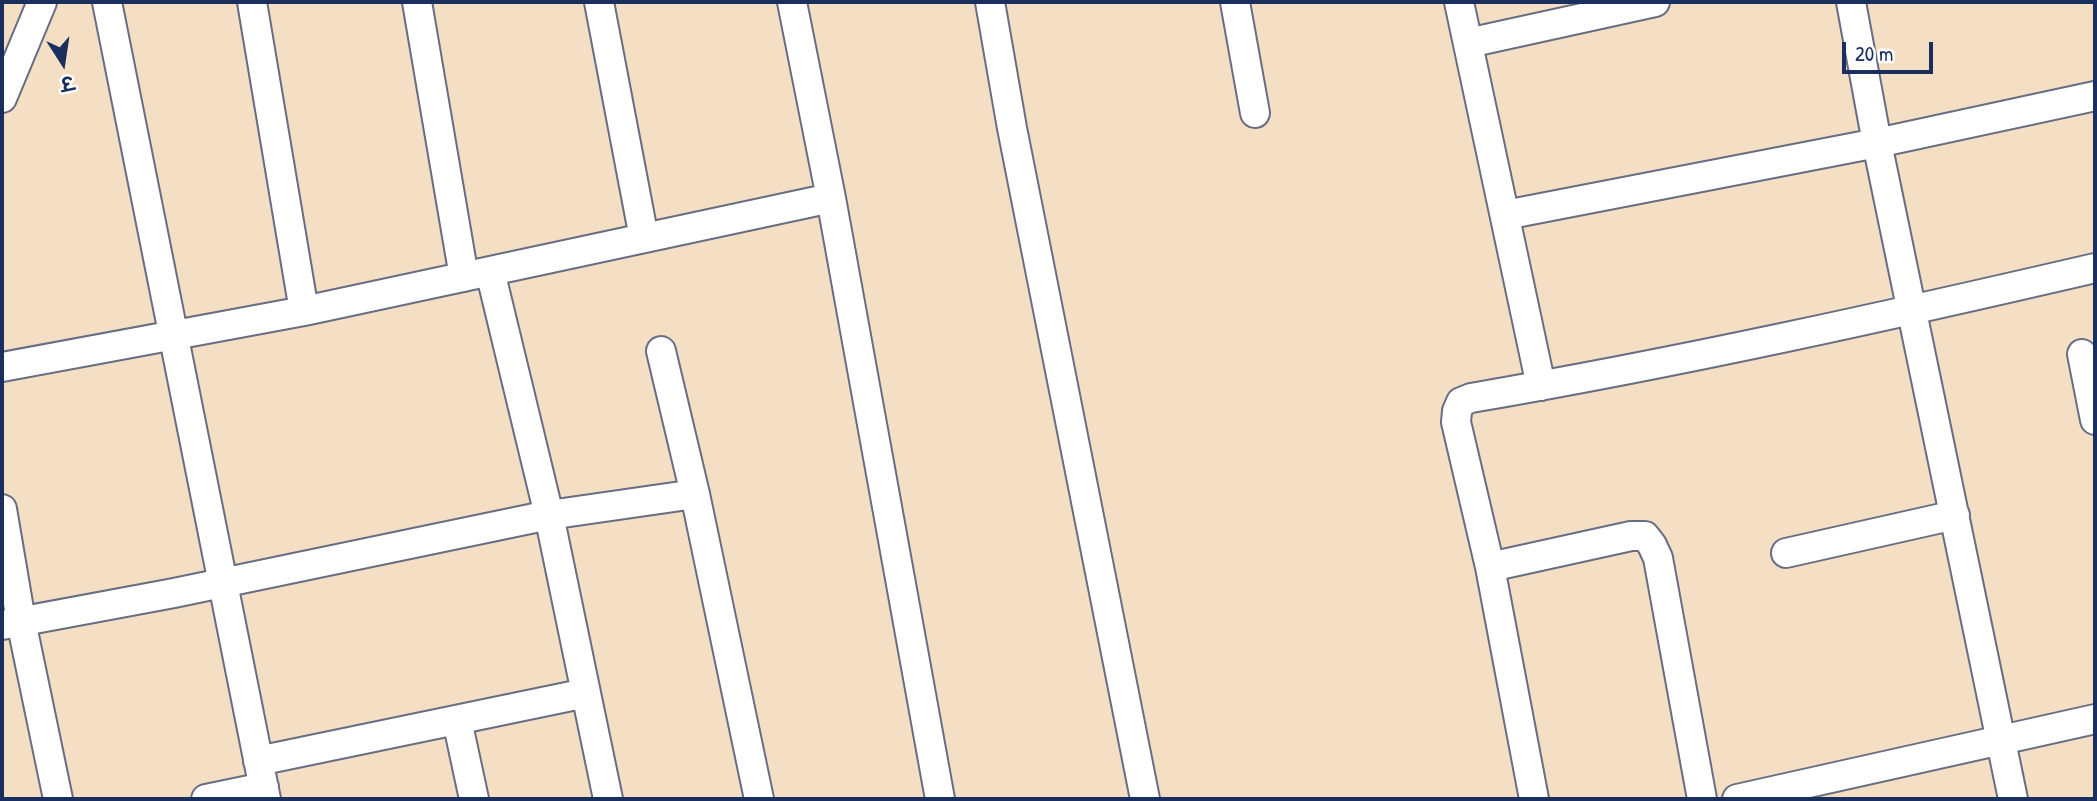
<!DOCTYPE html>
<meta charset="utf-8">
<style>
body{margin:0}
#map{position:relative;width:2097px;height:801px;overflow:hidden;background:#f5dfc4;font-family:"Patrick Hand","Playpen Sans Deva",sans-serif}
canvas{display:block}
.frame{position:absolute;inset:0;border:4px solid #1b2f5e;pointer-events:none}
.north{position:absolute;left:28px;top:28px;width:70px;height:70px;-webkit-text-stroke:5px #fff;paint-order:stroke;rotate:168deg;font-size:19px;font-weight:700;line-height:28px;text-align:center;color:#1b2f5e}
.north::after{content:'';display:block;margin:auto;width:24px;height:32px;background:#1b2f5e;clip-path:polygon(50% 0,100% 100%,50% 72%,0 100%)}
.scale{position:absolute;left:1842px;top:42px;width:91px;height:32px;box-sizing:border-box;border:4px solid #1b2f5e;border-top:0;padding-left:9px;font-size:21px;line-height:24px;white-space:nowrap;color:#1b2f5e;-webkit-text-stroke:5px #fff;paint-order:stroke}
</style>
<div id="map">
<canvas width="2097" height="801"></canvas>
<div class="frame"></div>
<div class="north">उ</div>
<div class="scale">20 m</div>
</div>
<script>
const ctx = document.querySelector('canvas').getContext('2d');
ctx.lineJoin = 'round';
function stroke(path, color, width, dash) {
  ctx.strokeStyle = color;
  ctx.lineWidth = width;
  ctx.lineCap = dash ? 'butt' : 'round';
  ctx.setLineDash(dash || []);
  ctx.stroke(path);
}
const minor = new Path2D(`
 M 107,2 L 266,799
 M 252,2 L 304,311 L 831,198
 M 417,2 L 464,277
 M 599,2 L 644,238
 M 792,2 L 831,198 L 940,799
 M 990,2 L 1012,128 L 1145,799
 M 1235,2 L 1255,113
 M 1459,2 L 1541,386
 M 1851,2 L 1877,143 L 2013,799
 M 1468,43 L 1655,2
 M 2,98 L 42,2
 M 1505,215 L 1877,143 L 2095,96
 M 490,271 L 549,515 L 608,799
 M 661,351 L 695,494 L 759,799
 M 2082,354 L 2095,420
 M 2,367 L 304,311
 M 2,509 L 21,621 L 58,799
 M 1786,553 L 1955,515
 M 1490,567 L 1631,536 L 1645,536 L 1652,545 L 1658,558 L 1702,799
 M 2,625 L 174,593 L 549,515 L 695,494
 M 457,720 L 474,799
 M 258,761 L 586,693
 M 206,799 L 264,787
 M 1534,799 L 1490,567 L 1456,422 L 1457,411 L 1461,402 L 1471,398 C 1681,362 1888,316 2095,268
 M 1737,799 L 2095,719`);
stroke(minor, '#676d82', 32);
stroke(minor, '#fff', 28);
</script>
